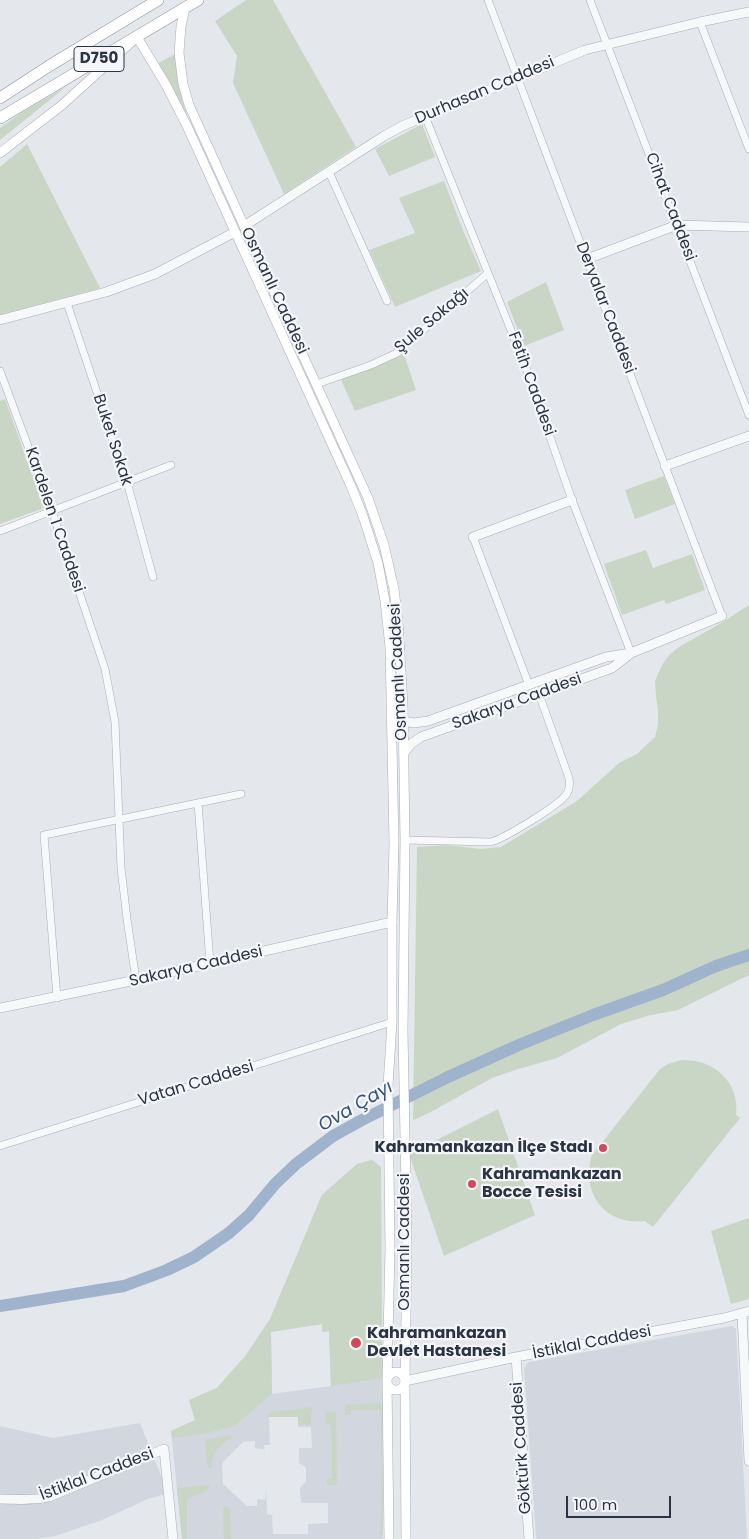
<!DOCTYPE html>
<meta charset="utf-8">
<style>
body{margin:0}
#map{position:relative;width:749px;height:1539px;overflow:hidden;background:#e4e7ec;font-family:Poppins,sans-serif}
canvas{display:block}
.scale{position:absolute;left:566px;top:1496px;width:105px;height:22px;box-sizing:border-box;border:2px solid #2b3445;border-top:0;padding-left:6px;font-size:15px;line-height:18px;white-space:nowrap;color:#2b3445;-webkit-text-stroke:4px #f4f6f9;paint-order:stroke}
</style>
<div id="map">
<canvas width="749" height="1539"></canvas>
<div class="scale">100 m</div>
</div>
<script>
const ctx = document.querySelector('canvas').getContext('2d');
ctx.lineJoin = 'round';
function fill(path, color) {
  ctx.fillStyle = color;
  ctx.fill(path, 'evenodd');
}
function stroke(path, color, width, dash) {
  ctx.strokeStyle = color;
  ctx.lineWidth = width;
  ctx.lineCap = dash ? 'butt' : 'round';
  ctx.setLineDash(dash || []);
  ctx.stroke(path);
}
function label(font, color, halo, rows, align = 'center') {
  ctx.font = font + ' Poppins,sans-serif';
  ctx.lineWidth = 4.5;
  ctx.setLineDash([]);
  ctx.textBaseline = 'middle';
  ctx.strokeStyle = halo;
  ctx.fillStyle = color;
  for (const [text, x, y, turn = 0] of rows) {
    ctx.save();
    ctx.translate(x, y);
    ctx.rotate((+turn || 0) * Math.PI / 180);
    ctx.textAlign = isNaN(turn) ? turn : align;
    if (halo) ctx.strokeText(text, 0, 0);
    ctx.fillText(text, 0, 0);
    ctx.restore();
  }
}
fill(new Path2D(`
 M 372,1160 L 381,1167 L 383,1539 L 182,1539 L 171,1431 L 195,1420 L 189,1400 L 217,1388 L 246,1355 L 270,1319 L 322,1195 L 357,1164 ZM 322,1324 L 322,1332 L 329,1331 L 331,1386 L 272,1394 L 271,1332 ZM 269,1417 L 298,1417 L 298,1427 L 311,1427 L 312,1448 L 299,1448 L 299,1463 L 306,1467 L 306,1481 L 300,1488 L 301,1503 L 328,1503 L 328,1523 L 308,1524 L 308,1534 L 273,1534 L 272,1515 L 267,1514 L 266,1487 L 265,1500 L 257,1499 L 257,1506 L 247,1506 L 223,1484 L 222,1463 L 243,1442 L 255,1441 L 255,1448 L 264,1449 L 265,1459 L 264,1445 L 270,1445 Z
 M 732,1326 L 736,1329 L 747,1539 L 537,1539 L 536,1536 L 524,1368 L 529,1362 Z
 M 140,1423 L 168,1493 L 148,1499 L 102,1520 L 55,1536 L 36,1539 L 0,1539 L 0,1426 L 53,1438 Z`), '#d2d6de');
fill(new Path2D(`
 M 246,0 L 273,0 L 356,147 L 284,194 L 233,83 L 237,56 L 215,21 Z
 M 175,54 L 178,83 L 187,116 L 157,64 Z
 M 67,86 L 0,140 L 0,128 L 21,113 Z
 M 422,124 L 435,157 L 389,176 L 375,149 Z
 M 27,144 L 100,288 L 0,315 L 0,167 Z
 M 444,181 L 465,235 L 481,271 L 395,307 L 369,250 L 415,233 L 399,198 Z
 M 546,282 L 564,330 L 524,346 L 507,302 Z
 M 404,354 L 416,390 L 355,411 L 341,380 Z
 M 5,399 L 44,508 L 0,524 L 0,401 Z
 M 664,476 L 675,504 L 635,519 L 625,490 Z
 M 646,550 L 653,568 L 692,554 L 705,590 L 666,604 L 664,600 L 622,615 L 604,564 Z
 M 749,605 L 749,975 L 678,1010 L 651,1015 L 621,1024 L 557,1058 L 515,1070 L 492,1078 L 429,1113 L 413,1120 L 417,847 L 447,845 L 481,849 L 501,847 L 577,801 L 619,763 L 637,754 L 655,737 L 658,724 L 658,711 L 656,696 L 655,681 L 662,665 L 669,655 L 679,647 L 723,622 Z
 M 682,1060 C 714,1059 740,1082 736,1115 L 740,1118 L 653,1227 L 645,1221 C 605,1226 580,1193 592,1155 L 660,1069 L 668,1064 Z
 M 498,1109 L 535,1215 L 444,1256 L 409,1154 Z
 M 372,1160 L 381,1167 L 382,1378 L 331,1386 L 329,1331 L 322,1332 L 322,1324 L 271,1332 L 272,1394 L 234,1426 L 207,1433 L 172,1438 L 171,1431 L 195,1420 L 189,1400 L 217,1388 L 246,1355 L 270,1319 L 322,1195 L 357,1164 Z
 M 749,1218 L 749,1299 L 731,1304 L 711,1231 Z
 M 382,1403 L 383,1535 L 379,1535 L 379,1532 L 381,1531 L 381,1410 L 351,1410 L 351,1415 L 345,1415 L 345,1405 Z
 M 313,1407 L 311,1414 L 311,1425 L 298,1425 L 298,1417 L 268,1417 L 269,1414 L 272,1412 Z
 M 336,1412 L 337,1485 L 327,1485 L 327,1479 L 332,1478 L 331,1425 L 326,1424 L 325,1413 Z
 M 230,1435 L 233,1436 C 220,1446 212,1451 212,1468 L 208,1468 L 205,1440 Z
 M 211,1485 C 207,1494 194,1494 187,1500 L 187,1539 L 182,1539 L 177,1488 Z
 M 226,1506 L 230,1509 L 231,1539 L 224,1539 L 223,1509 L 223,1507 Z`), '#c9d6c5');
stroke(new Path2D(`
 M 0,1306 L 124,1286 L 167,1270 L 194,1257 L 229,1233 L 249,1215 L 275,1184 L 296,1164 L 333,1136 L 362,1120 L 448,1077 L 521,1044 L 593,1015 L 663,990 L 716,966 L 749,955`), '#9fb4cc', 12);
const minor = new Path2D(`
 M 488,0 L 722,616
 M 590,0 L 749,415
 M 700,22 L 749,149
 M 425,116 L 525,365 L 572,500 L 631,653
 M 329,172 L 387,301
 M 67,303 L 127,482 L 153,577
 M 0,371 L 52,511 L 105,669 L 115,722 L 121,868 L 127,919 L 136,980
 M 317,384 L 371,365 L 397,353 L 488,273
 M 0,531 L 171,465
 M 473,537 L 529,685
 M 198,803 L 210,963
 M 405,840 L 491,842 C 505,838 556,807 565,796 C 570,791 570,785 569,778 L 539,694
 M 57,998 L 44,835 L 241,794
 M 0,1146 L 392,1022`);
const tertiary = new Path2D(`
 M 244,226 L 384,136 L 402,126 L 585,50 L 700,22 L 749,12
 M 587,259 L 677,225 L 749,227
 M 0,320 L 106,292 L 155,274 L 235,232
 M 665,466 L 749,436
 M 473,537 L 572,500
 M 403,721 L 414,723 L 428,721 L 606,657 L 631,653 L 722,616
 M 404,753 L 411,744 L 421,737 L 612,668 L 630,654
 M 0,1008 L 136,980 L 392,922
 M 742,1314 L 749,1461
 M 516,1357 L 529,1539
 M 405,1381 L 516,1357 L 724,1318 L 749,1311
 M 0,1499 C 17,1499 33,1501 49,1497 L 164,1449 L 173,1539`);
const secondary = new Path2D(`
 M 185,8 L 181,26 L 179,53 L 183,84 L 189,105 L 368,498 L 384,545 L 394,589 L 398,622 L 403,705 L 405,840 L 403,1031 L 407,1244 L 405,1381 L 406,1539
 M 0,153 L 62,105 L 137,37 L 166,85 L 187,126 L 351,486 L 363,516 L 378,563 L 385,601 L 390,647 L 394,843 L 392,922 L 392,1022 L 388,1086 L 390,1249 L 387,1381 L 389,1539
 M387 1381a9 9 0 1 1 18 0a9 9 0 1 1-18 0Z`);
const trunk = new Path2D(`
 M 0,98 L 49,66 L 158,0
 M 0,118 L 198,0`);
stroke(minor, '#a9aeb7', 8);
stroke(tertiary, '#a9aeb7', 10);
stroke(secondary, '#a9aeb7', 10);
stroke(trunk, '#8b94a3', 12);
stroke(minor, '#f7f8fa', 7);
stroke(tertiary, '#f7f8fa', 9);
stroke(secondary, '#fff', 9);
stroke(trunk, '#fff', 11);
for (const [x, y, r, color] of [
 [603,1148,5,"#d1495b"],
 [472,1184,5,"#d1495b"],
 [356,1343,6,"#d1495b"]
]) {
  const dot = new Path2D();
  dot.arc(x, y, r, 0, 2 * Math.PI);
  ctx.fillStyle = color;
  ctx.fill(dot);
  stroke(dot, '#f4f6f9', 2);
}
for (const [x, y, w] of [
 [99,59,50]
]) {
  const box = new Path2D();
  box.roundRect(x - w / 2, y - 12.5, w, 25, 4);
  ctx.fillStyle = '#f4f6f9';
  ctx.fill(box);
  stroke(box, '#2b3445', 1);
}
label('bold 15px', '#2b3445', null, [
 ["D750",99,59]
]);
label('16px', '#2b3445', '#f4f6f9', [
 ["Durhasan Caddesi",485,91,-23],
 ["Cihat Caddesi",670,207,69],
 ["Osmanlı Caddesi",274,291,65],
 ["Deryalar Caddesi",605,308,69],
 ["Şule Sokağı",432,321,-40],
 ["Fetih Caddesi",531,384,70],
 ["Buket Sokak",112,440,72],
 ["Kardelen 1 Caddesi",54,520,71],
 ["Osmanlı Caddesi",399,672,-93],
 ["Sakarya Caddesi",517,702,-20],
 ["Sakarya Caddesi",196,967,-13],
 ["Vatan Caddesi",196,1084,-17],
 ["Osmanlı Caddesi",405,1242,-90],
 ["İstiklal Caddesi",592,1343,-11],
 ["Göktürk Caddesi",522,1448,-94],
 ["İstiklal Caddesi",97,1475,-21]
]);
label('bold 16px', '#2b3445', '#f4f6f9', [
 ["Kahramankazan İlçe Stadı",593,1148,"right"],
 ["Kahramankazan",482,1175],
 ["Bocce Tesisi",482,1193],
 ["Kahramankazan",367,1334],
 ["Devlet Hastanesi",367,1352]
], 'left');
label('italic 18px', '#34527a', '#f4f6f9', [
 ["Ova Çayı",356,1107,-30]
]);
</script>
